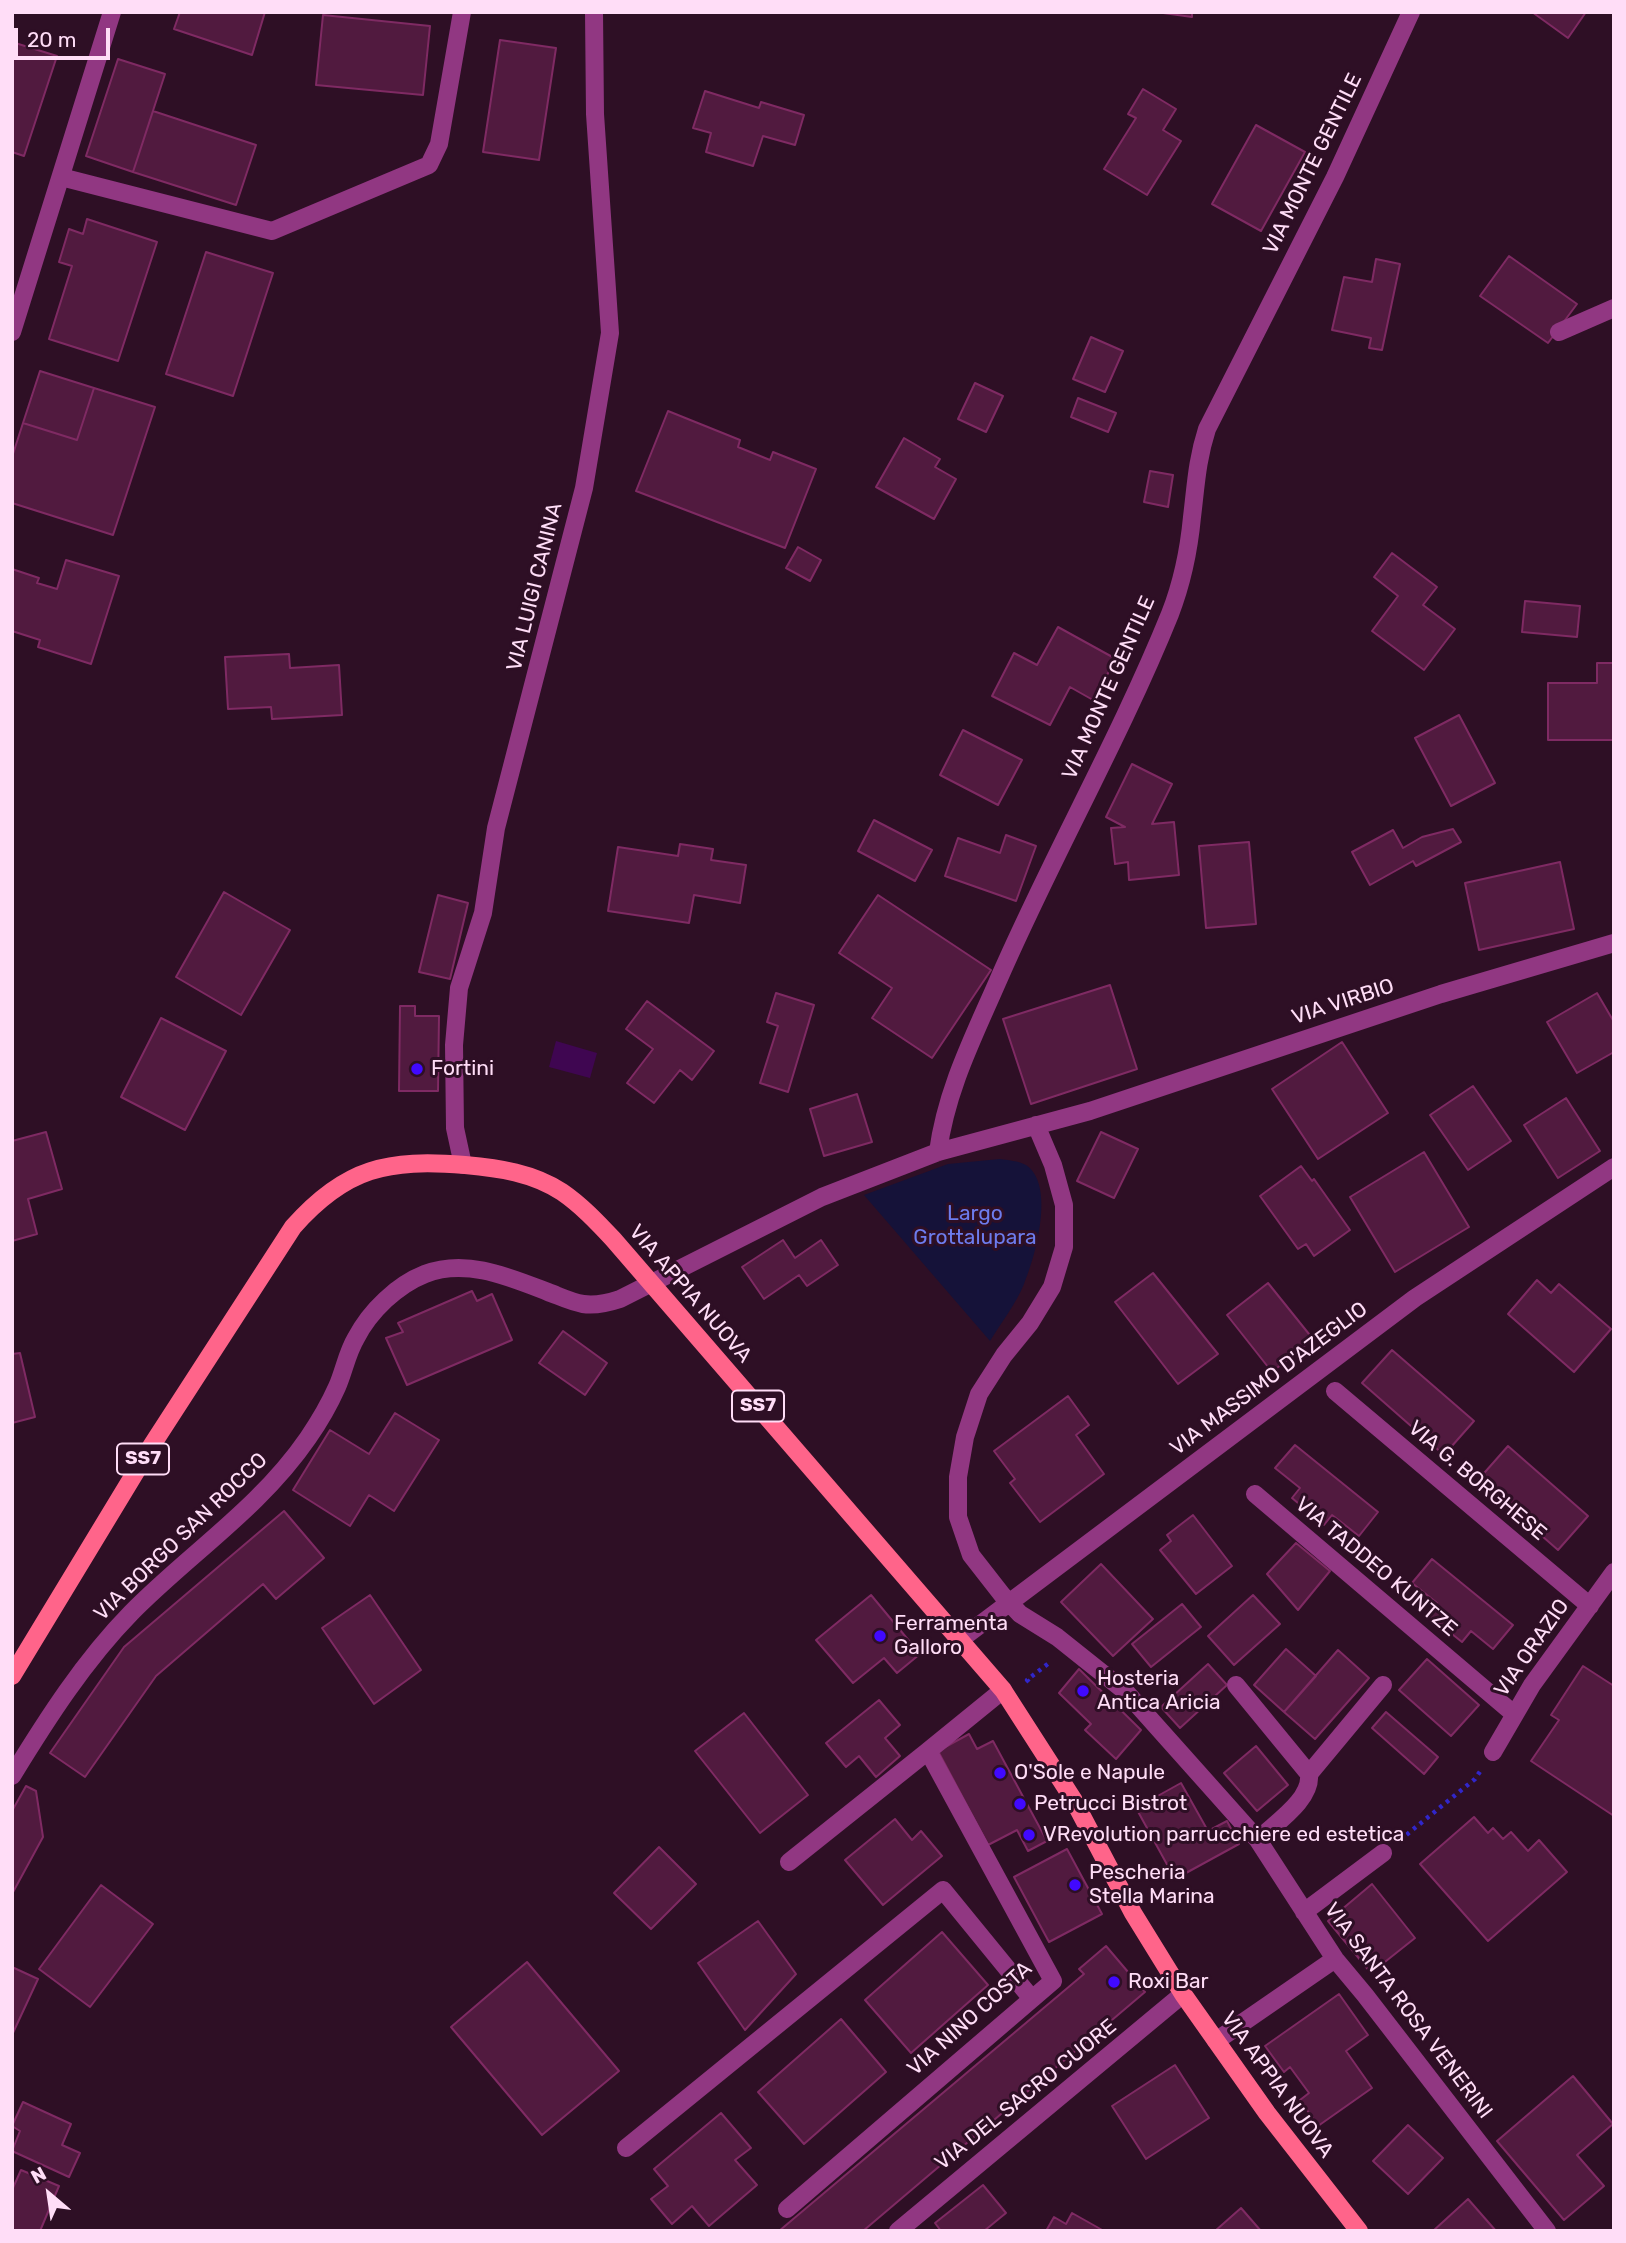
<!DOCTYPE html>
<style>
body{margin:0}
#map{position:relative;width:1626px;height:2243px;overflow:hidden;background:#2e0f25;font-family:Rubik,sans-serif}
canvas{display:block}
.frame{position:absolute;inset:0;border:14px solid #ffddf7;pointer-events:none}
.north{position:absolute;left:14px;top:2159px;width:70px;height:70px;-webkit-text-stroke:5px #2e0f25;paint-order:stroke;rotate:331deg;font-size:19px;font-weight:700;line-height:28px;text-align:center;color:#ffddf7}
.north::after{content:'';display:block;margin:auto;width:24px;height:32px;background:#ffddf7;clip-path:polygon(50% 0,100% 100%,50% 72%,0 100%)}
.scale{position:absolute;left:14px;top:28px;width:96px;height:32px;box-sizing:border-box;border:4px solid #ffddf7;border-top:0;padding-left:9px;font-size:21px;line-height:24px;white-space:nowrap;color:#ffddf7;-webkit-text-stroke:5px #2e0f25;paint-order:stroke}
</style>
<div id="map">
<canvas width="1626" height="2243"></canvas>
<div class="frame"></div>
<div class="north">N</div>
<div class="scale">20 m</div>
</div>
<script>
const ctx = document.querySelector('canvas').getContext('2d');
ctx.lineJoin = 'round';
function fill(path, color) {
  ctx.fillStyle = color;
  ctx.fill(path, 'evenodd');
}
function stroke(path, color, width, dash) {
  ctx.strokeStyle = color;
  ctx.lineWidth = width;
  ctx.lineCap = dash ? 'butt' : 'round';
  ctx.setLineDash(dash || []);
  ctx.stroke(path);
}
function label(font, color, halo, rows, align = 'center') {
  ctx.font = font + ' Rubik,sans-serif';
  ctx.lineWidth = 6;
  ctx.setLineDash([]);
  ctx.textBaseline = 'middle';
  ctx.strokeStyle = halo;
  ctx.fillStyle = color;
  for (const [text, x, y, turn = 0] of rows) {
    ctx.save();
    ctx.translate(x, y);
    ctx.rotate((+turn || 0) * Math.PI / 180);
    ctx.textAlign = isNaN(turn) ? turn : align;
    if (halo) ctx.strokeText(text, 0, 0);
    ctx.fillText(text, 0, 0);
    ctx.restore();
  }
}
fill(new Path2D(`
 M 1000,1159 C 1007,1160 1019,1161 1026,1165 C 1056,1185 1035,1258 1024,1284 C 1016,1304 1001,1323 990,1341 L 864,1195 L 948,1164 Z`), '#151239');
fill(new Path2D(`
 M 556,1041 L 597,1053 L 590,1078 L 549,1067 Z`), '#3f0651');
const building = new Path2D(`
 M 180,12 L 265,12 L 252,55 L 174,29 Z
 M 1156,12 L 1192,12 L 1192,17 Z
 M 1532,12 L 1586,12 L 1568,38 Z
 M 323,15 L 430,26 L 423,95 L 316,85 Z
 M 500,40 L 556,48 L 539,160 L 483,152 Z
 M 12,42 L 57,56 L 24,156 L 12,152 Z
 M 118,59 L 165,74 L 133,172 L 86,156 Z
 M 1143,89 L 1176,109 L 1163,130 L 1181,141 L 1147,195 L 1104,169 L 1136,118 L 1128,114 Z
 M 705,91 L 759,108 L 761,102 L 804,115 L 795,145 L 763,136 L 753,166 L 706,152 L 711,133 L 693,128 Z
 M 153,111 L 256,145 L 236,205 L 133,172 Z
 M 1256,125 L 1305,152 L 1261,231 L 1212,204 Z
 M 87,219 L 157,242 L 118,361 L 49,339 L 72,266 L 59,262 L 69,229 L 83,234 Z
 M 206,252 L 273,273 L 233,396 L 166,374 Z
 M 1509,256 L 1577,304 L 1548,343 L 1480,296 Z
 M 1376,259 L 1400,264 L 1382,350 L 1369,348 L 1371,338 L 1332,330 L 1344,277 L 1372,282 Z
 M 1091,337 L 1123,351 L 1105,392 L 1073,379 Z
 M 40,371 L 94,388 L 77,440 L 23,423 Z
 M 975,383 L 1003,396 L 986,432 L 958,419 Z
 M 94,388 L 155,407 L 113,535 L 12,503 L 12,457 L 23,423 L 77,440 Z
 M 1078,398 L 1116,413 L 1108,432 L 1071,417 Z
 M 668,411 L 740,440 L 738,447 L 770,460 L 773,452 L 816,469 L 785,548 L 636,491 Z
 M 904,438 L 940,459 L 935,467 L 956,479 L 934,519 L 876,487 Z
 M 1150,471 L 1173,475 L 1168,507 L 1144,502 Z
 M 798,547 L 821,560 L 810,581 L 786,568 Z
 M 1392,553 L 1437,587 L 1423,605 L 1455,629 L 1424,670 L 1372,631 L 1398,596 L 1374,577 Z
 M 66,560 L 119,576 L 91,664 L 38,647 L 40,640 L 12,631 L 12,569 L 39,578 L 37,583 L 57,589 Z
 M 1525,601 L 1580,606 L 1577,637 L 1522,632 Z
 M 1058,627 L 1116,659 L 1093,700 L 1070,687 L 1050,725 L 992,696 L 1014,653 L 1037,665 Z
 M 289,654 L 290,668 L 339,665 L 342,715 L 272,719 L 271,707 L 228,709 L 225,657 Z
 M 1597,663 L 1614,663 L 1614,740 L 1548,740 L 1548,683 L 1597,683 Z
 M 1459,715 L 1495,783 L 1451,806 L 1415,738 Z
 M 963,730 L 1022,760 L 998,805 L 940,775 Z
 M 1132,764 L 1172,784 L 1152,824 L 1174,822 L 1179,875 L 1129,880 L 1128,862 L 1115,864 L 1111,828 L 1125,827 L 1106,817 Z
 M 874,820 L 932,850 L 915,881 L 858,851 Z
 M 1453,829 L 1461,842 L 1416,866 L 1413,861 L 1370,885 L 1352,852 L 1393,830 L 1403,848 L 1422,837 Z
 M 1006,835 L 1036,846 L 1016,901 L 945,876 L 958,838 L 1000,853 Z
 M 1249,842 L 1256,924 L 1206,928 L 1199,846 Z
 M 680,844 L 713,849 L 711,860 L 746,865 L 740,903 L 694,895 L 689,923 L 608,911 L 618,847 L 678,856 Z
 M 1560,862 L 1574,929 L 1479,950 L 1465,883 Z
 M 224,892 L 290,930 L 241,1015 L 176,977 Z
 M 438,895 L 468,903 L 450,979 L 419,972 Z
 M 878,895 L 991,970 L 932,1058 L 872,1018 L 892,988 L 839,953 Z
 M 1110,985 L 1137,1069 L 1031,1104 L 1003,1019 Z
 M 776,993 L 814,1005 L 788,1092 L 760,1083 L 778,1026 L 767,1022 Z
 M 1597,993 L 1614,1022 L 1614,1052 L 1577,1073 L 1547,1022 Z
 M 647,1001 L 714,1051 L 692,1080 L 680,1070 L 654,1103 L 627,1083 L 653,1049 L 626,1029 Z
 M 400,1006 L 415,1006 L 415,1016 L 439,1016 L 438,1091 L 399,1091 Z
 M 161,1018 L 226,1051 L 185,1130 L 121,1097 Z
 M 1342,1042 L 1388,1113 L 1318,1159 L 1272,1089 Z
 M 1473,1086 L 1511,1141 L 1468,1170 L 1430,1115 Z
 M 857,1094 L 872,1142 L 824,1156 L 810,1109 Z
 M 1566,1098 L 1600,1151 L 1558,1178 L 1524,1125 Z
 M 46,1132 L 62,1189 L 28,1199 L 37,1234 L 12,1241 L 12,1141 Z
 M 1101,1132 L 1138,1149 L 1114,1198 L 1077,1181 Z
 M 1424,1152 L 1469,1227 L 1395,1272 L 1350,1197 Z
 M 1301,1166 L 1312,1181 L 1314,1179 L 1350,1230 L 1314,1256 L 1306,1244 L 1298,1249 L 1260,1196 Z
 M 783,1240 L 795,1258 L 821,1240 L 838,1265 L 807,1286 L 799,1275 L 764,1299 L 742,1267 Z
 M 1153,1273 L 1218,1354 L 1178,1384 L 1115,1302 Z
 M 1537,1280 L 1551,1293 L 1559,1284 L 1611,1329 L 1574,1372 L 1508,1314 Z
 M 1268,1283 L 1313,1339 L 1272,1372 L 1227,1315 Z
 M 472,1291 L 477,1301 L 492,1294 L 512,1340 L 407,1385 L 386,1338 L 403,1332 L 398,1323 Z
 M 563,1331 L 607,1363 L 585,1395 L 539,1363 Z
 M 1392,1350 L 1474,1421 L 1444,1455 L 1362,1383 Z
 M 20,1353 L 35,1417 L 12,1423 L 12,1354 Z
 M 1068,1396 L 1089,1425 L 1076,1435 L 1104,1474 L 1040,1522 L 1010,1483 L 1015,1479 L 994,1451 Z
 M 395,1413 L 439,1440 L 394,1511 L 369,1495 L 350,1526 L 293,1490 L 330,1430 L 369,1454 Z
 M 1295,1445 L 1378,1512 L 1359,1536 L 1332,1515 L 1324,1525 L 1292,1498 L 1300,1488 L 1275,1468 Z
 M 1508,1446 L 1588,1516 L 1558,1550 L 1478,1480 Z
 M 284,1511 L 324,1558 L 276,1599 L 263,1584 L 156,1676 L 85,1777 L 50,1753 L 124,1647 Z
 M 1193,1515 L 1232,1566 L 1196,1594 L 1160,1550 L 1171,1541 L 1167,1535 Z
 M 1296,1543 L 1330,1571 L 1298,1610 L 1267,1574 Z
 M 1432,1559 L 1513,1625 L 1493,1649 L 1471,1631 L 1462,1642 L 1427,1614 L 1437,1603 L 1412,1583 Z
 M 1101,1564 L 1153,1619 L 1113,1656 L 1061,1602 Z
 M 370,1595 L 421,1670 L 374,1704 L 322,1628 Z
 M 871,1595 L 920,1654 L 897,1673 L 884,1658 L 853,1683 L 816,1640 Z
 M 1253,1595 L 1280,1624 L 1234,1665 L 1208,1636 Z
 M 1182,1604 L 1201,1627 L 1151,1667 L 1132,1644 Z
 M 1286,1649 L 1316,1676 L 1284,1712 L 1254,1685 Z
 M 1338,1650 L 1369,1678 L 1315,1739 L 1284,1712 Z
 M 1427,1659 L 1479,1705 L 1451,1736 L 1399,1690 Z
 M 1208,1664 L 1227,1685 L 1180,1728 L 1161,1707 Z
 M 1583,1666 L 1614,1686 L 1614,1816 L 1531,1761 L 1559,1720 L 1551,1715 Z
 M 1079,1669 L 1141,1730 L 1116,1759 L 1085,1730 L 1091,1724 L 1059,1693 Z
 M 879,1700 L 900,1725 L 885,1738 L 900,1756 L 876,1777 L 859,1756 L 846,1767 L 826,1743 Z
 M 1386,1712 L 1438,1757 L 1424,1774 L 1372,1728 Z
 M 744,1713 L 808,1795 L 760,1833 L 695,1751 Z
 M 969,1734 L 977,1749 L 993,1741 L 1047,1841 L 1028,1851 L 1017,1830 L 988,1845 L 938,1751 Z
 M 1256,1746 L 1288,1785 L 1257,1811 L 1224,1773 Z
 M 1181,1783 L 1208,1831 L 1227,1821 L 1239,1844 L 1175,1879 L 1136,1808 Z
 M 26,1786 L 36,1791 L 43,1837 L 12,1894 L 12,1811 Z
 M 1474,1817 L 1488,1833 L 1493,1828 L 1503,1839 L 1511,1832 L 1528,1851 L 1539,1840 L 1567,1872 L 1488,1941 L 1420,1864 Z
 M 895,1819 L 912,1840 L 921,1831 L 942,1856 L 883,1905 L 845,1860 Z
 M 659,1847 L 696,1884 L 651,1929 L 614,1893 Z
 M 1067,1849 L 1102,1914 L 1049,1942 L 1014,1877 Z
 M 1372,1884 L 1415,1938 L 1371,1973 L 1328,1921 Z
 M 101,1885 L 153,1924 L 90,2007 L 39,1969 Z
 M 758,1921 L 796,1974 L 745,2030 L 698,1963 Z
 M 942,1932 L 988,1985 L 911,2053 L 865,2000 Z
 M 1106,1946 L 1145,1992 L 863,2231 L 779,2231 L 1084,1974 L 1079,1969 Z
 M 527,1962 L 619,2071 L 542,2135 L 451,2027 Z
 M 12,1967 L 38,1979 L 12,2035 Z
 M 1339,1994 L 1368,2035 L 1346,2051 L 1372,2088 L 1318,2126 L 1300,2100 L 1309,2093 L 1290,2067 L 1284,2072 L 1265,2046 Z
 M 841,2019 L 886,2072 L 804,2144 L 758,2092 Z
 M 1175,2065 L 1209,2118 L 1146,2159 L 1112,2106 Z
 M 1573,2076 L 1613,2124 L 1577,2155 L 1604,2186 L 1564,2220 L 1497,2141 Z
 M 23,2102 L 71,2124 L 62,2145 L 80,2153 L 69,2177 L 12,2151 L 20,2131 L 12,2126 Z
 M 721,2113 L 751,2148 L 735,2160 L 757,2185 L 709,2226 L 692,2206 L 672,2224 L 651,2199 L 668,2186 L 654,2169 Z
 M 1408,2125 L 1443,2158 L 1408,2194 L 1373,2161 Z
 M 21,2170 L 59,2186 L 40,2231 L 12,2231 L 12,2190 Z
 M 983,2185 L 1006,2213 L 984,2231 L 941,2231 L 935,2223 Z
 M 1468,2199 L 1496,2231 L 1433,2231 Z
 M 1241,2208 L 1261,2231 L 1215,2231 Z
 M 1072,2213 L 1104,2231 L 1046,2231 L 1054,2217 L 1066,2224 Z`);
fill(building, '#511a3f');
stroke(building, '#7f2a63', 2);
stroke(new Path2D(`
 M 1029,1682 L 1027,1680 L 1049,1663
 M 1400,1840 L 1475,1779 L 1481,1770`), '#3126ca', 4.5, [3.5, 5]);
stroke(new Path2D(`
 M 61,177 L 272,231 L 429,165 L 439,144 L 462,12
 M 12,332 L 112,12
 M 1559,332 L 1614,308
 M 1036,1125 L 1053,1165 L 1064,1205 L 1064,1247 L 1052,1287 L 1030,1323 L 1004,1355 L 979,1394 L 965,1437 L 958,1477 L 958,1517 L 971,1555 L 1003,1596 L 1020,1614 L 1057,1637 L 1126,1692 L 1258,1840 L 1335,1959 L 1365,1995 L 1547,2231
 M 938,1152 C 946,1091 973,1038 997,983 C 1051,858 1119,740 1170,614 C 1182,583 1189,549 1192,517 C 1196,484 1197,460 1207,429 L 1335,177 L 1411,12
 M 463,1165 L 455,1128 L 454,1045 L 459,988 L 483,913 L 496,828 L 584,488 L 610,333 L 595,114 L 594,12
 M 1335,1391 L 1590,1606
 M 1255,1494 L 1514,1714
 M 961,1639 L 1415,1298 L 1614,1167
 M 1236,1685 L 1309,1774
 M 1493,1752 L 1532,1685 L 1614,1572
 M 12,1776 C 47,1719 84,1661 131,1613 C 189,1554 260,1508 308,1438 C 319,1422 329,1405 337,1387 C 344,1371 347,1353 356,1338 C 370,1311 397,1285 425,1274 C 466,1258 509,1277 548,1292 C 559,1296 571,1302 583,1304 C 596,1306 608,1303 620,1299 L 822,1197 L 938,1152 L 1090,1111 L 1441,994 L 1614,943
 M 1258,1840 C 1275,1823 1312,1800 1309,1774 L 1383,1685
 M 789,1862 L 928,1751
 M 1304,1912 L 1383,1853
 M 1216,2041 L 1335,1959
 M 626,2148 L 943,1890 L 1032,1999
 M 787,2209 L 1053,1981 L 928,1751 L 1003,1690
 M 898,2231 L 1183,1994`), '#913782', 18);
stroke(new Path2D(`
 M 12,1676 L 152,1445 L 293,1227 C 346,1167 388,1159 465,1165 C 499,1168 533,1173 562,1192 C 581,1205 597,1222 613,1239 L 1003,1690 L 1073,1799 L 1133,1913 L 1183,1994 L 1267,2113 L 1359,2231`), '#ff648a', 18);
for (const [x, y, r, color] of [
 [417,1069,7,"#4109ff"],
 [880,1636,7,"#4109ff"],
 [1083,1691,7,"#4109ff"],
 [1000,1773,7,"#4109ff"],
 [1020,1804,7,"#4109ff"],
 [1029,1835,7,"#4109ff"],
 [1075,1885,7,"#4109ff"],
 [1114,1982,7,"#4109ff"]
]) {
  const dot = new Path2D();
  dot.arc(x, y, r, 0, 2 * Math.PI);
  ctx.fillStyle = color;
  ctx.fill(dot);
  stroke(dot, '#2e0f25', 2.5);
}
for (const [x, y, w] of [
 [758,1406,52],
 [143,1459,52]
]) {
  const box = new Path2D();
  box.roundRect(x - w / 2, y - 15.5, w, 31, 5);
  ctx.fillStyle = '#2e0f25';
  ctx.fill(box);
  stroke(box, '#ffddf7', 2);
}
label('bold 19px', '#ffddf7', null, [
 ["SS7",758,1406],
 ["SS7",143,1459]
]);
label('21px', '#ffddf7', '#2e0f25', [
 ["VIA MONTE GENTILE",1313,164,-64],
 ["VIA LUIGI CANINA",535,587,-76],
 ["VIA MONTE GENTILE",1109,688,-66],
 ["VIA VIRBIO",1343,1002,-18],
 ["VIA APPIA NUOVA",690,1294,49],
 ["VIA MASSIMO D'AZEGLIO",1269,1379,-37],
 ["VIA G. BORGHESE",1477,1481,40],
 ["VIA BORGO SAN ROCCO",181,1537,-44],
 ["VIA TADDEO KUNTZE",1376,1567,40],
 ["VIA ORAZIO",1532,1648,-55],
 ["VIA SANTA ROSA VENERINI",1408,2011,53],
 ["VIA NINO COSTA",970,2019,-42],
 ["VIA APPIA NUOVA",1277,2085,54],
 ["VIA DEL SACRO CUORE",1026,2095,-39]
]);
label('21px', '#ffddf7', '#2e0f25', [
 ["Fortini",431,1069],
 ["Ferramenta",894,1624],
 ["Galloro",894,1648],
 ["Hosteria",1097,1679],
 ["Antica Aricia",1097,1703],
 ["O'Sole e Napule",1014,1773],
 ["Petrucci Bistrot",1034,1804],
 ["VRevolution parrucchiere ed estetica",1043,1835],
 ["Pescheria",1089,1873],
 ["Stella Marina",1089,1897],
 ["Roxi Bar",1128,1982]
], 'left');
label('21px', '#6d7ced', '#2e0f25', [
 ["Largo",975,1214],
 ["Grottalupara",975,1238]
]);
</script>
